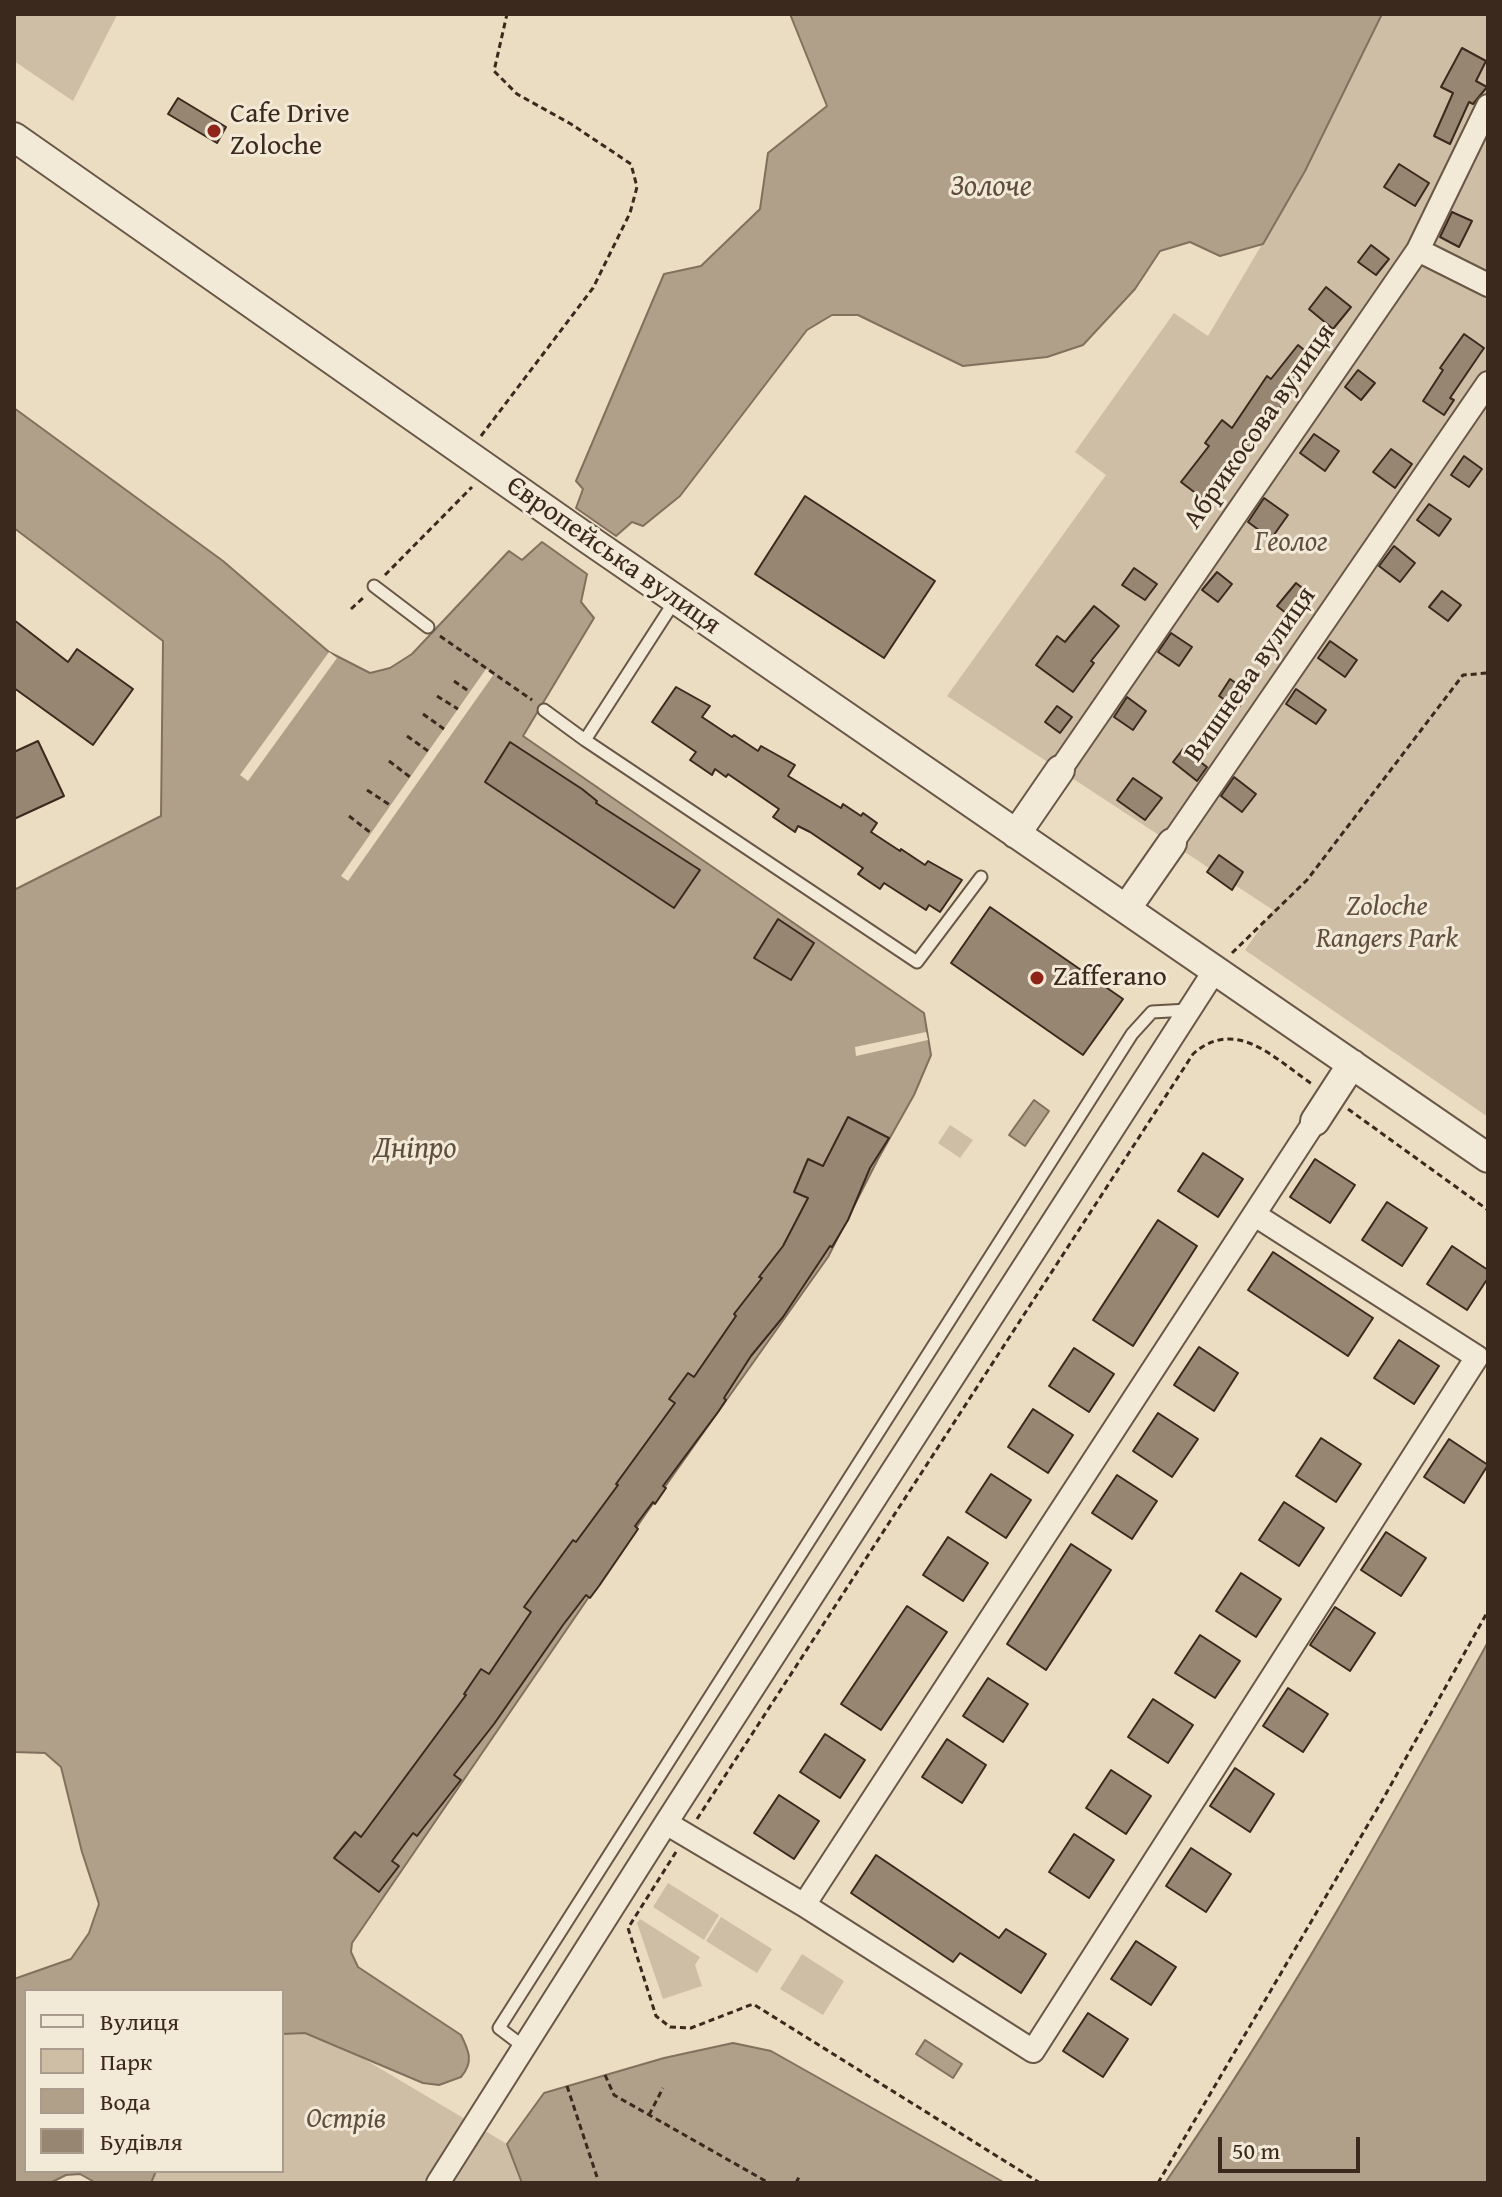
<!DOCTYPE html>
<meta charset="utf-8">
<style>
body{margin:0}
#map{position:relative;width:1502px;height:2197px;overflow:hidden;background:#ebddc1;font-family:"Gentium Book Plus",serif}
canvas{display:block}
.frame{position:absolute;inset:0;border:16px solid #3c291d;pointer-events:none}
.legend{position:absolute;left:24px;top:1989px;width:260px;height:184px;box-sizing:border-box;background:#f2e9d7;border:2px solid #a99c8d;margin:0;padding:10px 14px;list-style:none;font-size:24px;color:#3c291d}
.legend li{display:flex;align-items:center;gap:16px;height:40px}
.legend b{width:40px;border:2px solid #a99c8d}
.scale{position:absolute;left:1218px;top:2137px;width:142px;height:36px;box-sizing:border-box;border:4px solid #3c291d;border-top:0;padding-left:10px;font-size:24px;line-height:28px;white-space:nowrap;color:#3c291d;-webkit-text-stroke:6px #f2e9d7;paint-order:stroke}
</style>
<div id="map">
<canvas width="1502" height="2197"></canvas>
<div class="frame"></div>
<ul class="legend">
<li><b style="height:10px;background:#f2e9d7"></b>Вулиця</li>
<li><b style="height:22px;background:#cdbea5"></b>Парк</li>
<li><b style="height:22px;background:#b0a089"></b>Вода</li>
<li><b style="height:22px;background:#978772"></b>Будівля</li>
</ul>
<div class="scale">50 m</div>
</div>
<script>
const ctx = document.querySelector('canvas').getContext('2d');
ctx.lineJoin = 'round';
function fill(path, color) {
  ctx.fillStyle = color;
  ctx.fill(path, 'evenodd');
}
function stroke(path, color, width, dash) {
  ctx.strokeStyle = color;
  ctx.lineWidth = width;
  ctx.lineCap = dash ? 'butt' : 'round';
  ctx.setLineDash(dash || []);
  ctx.stroke(path);
}
function label(font, color, halo, rows, align = 'center') {
  ctx.font = font + ' "Gentium Book Plus",serif';
  ctx.lineWidth = 6;
  ctx.setLineDash([]);
  ctx.textBaseline = 'middle';
  ctx.strokeStyle = halo;
  ctx.fillStyle = color;
  for (const [text, x, y, turn = 0] of rows) {
    ctx.save();
    ctx.translate(x, y);
    ctx.rotate((+turn || 0) * Math.PI / 180);
    ctx.textAlign = isNaN(turn) ? turn : align;
    if (halo) ctx.strokeText(text, 0, 0);
    ctx.fillText(text, 0, 0);
    ctx.restore();
  }
}
fill(new Path2D(`
 M 14,14 L 117,15 L 73,101 L 14,61 Z
 M 1382,14 L 1488,14 L 1488,1117 L 1245,950 L 1273,910 L 947,696 L 1106,475 L 1075,452 L 1174,313 L 1208,336 L 1305,171 Z
 M 950,1125 L 973,1140 L 960,1158 L 938,1143 Z
 M 668,1883 L 719,1915 L 704,1940 L 653,1907 Z
 M 721,1917 L 772,1949 L 757,1973 L 706,1941 Z
 M 640,1919 L 700,1957 L 695,1965 L 702,1986 L 663,1999 L 637,1923 Z
 M 802,1954 L 844,1981 L 823,2015 L 780,1989 Z
 M 305,2033 L 349,2050 L 507,2144 L 522,2183 L 151,2183 L 156,2171 L 282,2171 L 282,2034 Z`), '#cdbea5');
const water = new Path2D(`
 M 790,14 L 1382,14 L 1305,171 L 1263,244 L 1220,256 L 1190,242 L 1160,251 L 1135,289 L 1083,345 L 1047,357 L 963,366 L 858,315 L 832,315 L 807,330 L 680,496 L 643,526 L 632,522 L 616,536 L 576,508 L 583,489 L 576,481 L 664,274 L 701,266 L 760,209 L 768,153 L 827,106 Z
 M 14,408 L 223,561 L 329,652 L 370,673 L 390,668 L 412,654 L 509,551 L 522,560 L 542,542 L 587,574 L 581,602 L 594,618 L 523,736 L 924,1013 L 931,1055 L 914,1095 L 878,1159 L 828,1257 L 647,1512 L 352,1943 L 351,1952 L 358,1967 L 461,2035 C 469,2051 474,2062 461,2077 L 439,2085 L 423,2083 L 305,2033 L 282,2034 L 282,1991 L 26,1991 L 26,2171 L 156,2171 L 151,2183 L 96,2183 L 80,2174 L 66,2175 L 50,2183 L 14,2183 L 14,1979 L 71,1959 L 89,1933 L 99,1904 L 82,1852 L 61,1767 L 45,1753 L 14,1752 L 14,890 L 161,816 L 163,641 L 14,528 Z
 M 1034,1100 L 1049,1111 L 1025,1146 L 1009,1135 Z
 M 1488,1642 L 1488,2183 L 1165,2183 C 1285,2010 1387,1826 1488,1642 Z
 M 925,2040 L 962,2064 L 953,2078 L 916,2054 Z
 M 733,2043 L 771,2051 L 1005,2183 L 522,2183 L 507,2144 L 544,2093 L 664,2058 Z`);
fill(water, '#b0a089');
stroke(water, '#82705e', 2);
fill(new Path2D(`
 M 329,652 L 337,658 L 248,781 L 240,775 Z
 M 486,669 L 494,674 L 348,881 L 341,876 Z
 M 926,1032 L 928,1040 L 856,1056 L 855,1047 Z`), '#ebddc1');
const building = new Path2D(`
 M 1462,48 L 1486,61 L 1476,81 L 1487,87 L 1473,104 L 1469,102 L 1450,144 L 1434,136 L 1453,93 L 1441,87 Z
 M 178,98 L 226,127 L 217,143 L 168,114 Z
 M 1399,164 L 1429,183 L 1415,206 L 1384,187 Z
 M 1452,212 L 1472,221 L 1459,247 L 1440,237 Z
 M 1371,245 L 1389,259 L 1376,275 L 1358,262 Z
 M 1326,287 L 1351,307 L 1333,329 L 1309,309 Z
 M 1464,334 L 1484,348 L 1450,398 L 1454,400 L 1444,415 L 1423,401 L 1443,370 L 1440,368 Z
 M 1298,345 L 1313,357 L 1288,390 L 1291,392 L 1238,468 L 1229,461 L 1202,498 L 1181,482 L 1209,446 L 1205,443 L 1222,420 L 1232,428 L 1267,376 L 1271,379 Z
 M 1358,370 L 1375,383 L 1361,400 L 1345,387 Z
 M 1314,434 L 1339,451 L 1325,471 L 1300,453 Z
 M 1391,449 L 1412,464 L 1395,488 L 1373,472 Z
 M 1464,456 L 1482,469 L 1469,487 L 1451,475 Z
 M 805,496 L 935,581 L 884,658 L 755,574 Z
 M 1264,498 L 1288,515 L 1271,539 L 1248,522 Z
 M 1429,504 L 1451,519 L 1439,536 L 1417,520 Z
 M 1394,546 L 1415,563 L 1400,582 L 1379,566 Z
 M 1134,568 L 1157,584 L 1145,600 L 1122,585 Z
 M 1217,572 L 1232,584 L 1218,602 L 1202,590 Z
 M 1296,583 L 1315,598 L 1296,621 L 1277,606 Z
 M 1442,591 L 1461,605 L 1448,621 L 1429,607 Z
 M 1094,606 L 1119,626 L 1091,661 L 1094,663 L 1073,692 L 1036,665 L 1057,636 L 1065,642 Z
 M 14,620 L 68,662 L 77,649 L 133,689 L 93,745 L 14,688 Z
 M 1171,633 L 1192,647 L 1179,666 L 1158,652 Z
 M 1330,641 L 1357,660 L 1345,677 L 1318,658 Z
 M 1230,679 L 1249,692 L 1238,709 L 1219,696 Z
 M 676,687 L 710,706 L 702,717 L 732,737 L 734,735 L 758,751 L 761,746 L 795,765 L 788,776 L 841,808 L 843,804 L 861,816 L 863,813 L 877,823 L 871,832 L 900,851 L 901,849 L 925,865 L 928,861 L 962,880 L 940,912 L 929,905 L 926,910 L 884,883 L 880,889 L 858,874 L 863,868 L 810,832 L 798,826 L 795,832 L 773,817 L 779,809 L 728,774 L 726,777 L 715,769 L 712,775 L 690,760 L 696,752 L 652,722 Z
 M 1296,689 L 1326,710 L 1316,724 L 1286,704 Z
 M 1127,697 L 1146,711 L 1133,730 L 1114,717 Z
 M 1057,706 L 1072,717 L 1060,733 L 1045,722 Z
 M 38,741 L 64,796 L 14,819 L 14,752 Z
 M 510,742 L 582,789 L 597,801 L 596,803 L 700,870 L 674,908 L 485,782 Z
 M 1183,749 L 1207,767 L 1197,781 L 1173,762 Z
 M 1234,777 L 1256,794 L 1242,812 L 1221,796 Z
 M 1133,778 L 1162,798 L 1145,820 L 1117,800 Z
 M 1219,855 L 1243,872 L 1232,890 L 1207,872 Z
 M 990,907 L 1123,999 L 1083,1055 L 951,963 Z
 M 778,919 L 814,943 L 791,980 L 754,958 Z
 M 848,1117 L 889,1138 L 870,1168 L 848,1220 L 832,1247 L 830,1246 L 783,1317 L 751,1356 L 724,1398 L 726,1400 L 718,1412 L 663,1486 L 666,1488 L 655,1504 L 653,1502 L 635,1526 L 638,1529 L 599,1586 L 590,1598 L 586,1595 L 563,1625 L 494,1724 L 454,1775 L 461,1780 L 417,1836 L 413,1833 L 392,1861 L 399,1866 L 379,1892 L 334,1858 L 355,1832 L 361,1837 L 466,1695 L 464,1694 L 481,1669 L 489,1674 L 531,1612 L 524,1607 L 573,1540 L 576,1542 L 618,1485 L 616,1484 L 675,1403 L 669,1399 L 688,1373 L 694,1377 L 736,1316 L 734,1314 L 762,1278 L 759,1277 L 783,1246 L 808,1198 L 794,1192 L 808,1159 L 823,1166 Z
 M 1203,1153 L 1243,1179 L 1218,1217 L 1178,1191 Z
 M 1315,1159 L 1355,1185 L 1330,1223 L 1290,1197 Z
 M 1387,1202 L 1427,1228 L 1402,1266 L 1362,1240 Z
 M 1158,1220 L 1197,1246 L 1133,1346 L 1093,1320 Z
 M 1452,1246 L 1488,1270 L 1488,1278 L 1467,1310 L 1427,1284 Z
 M 1273,1252 L 1373,1318 L 1348,1356 L 1248,1290 Z
 M 1399,1340 L 1439,1366 L 1414,1404 L 1374,1378 Z
 M 1199,1347 L 1238,1373 L 1214,1411 L 1174,1385 Z
 M 1074,1348 L 1114,1374 L 1089,1412 L 1049,1386 Z
 M 1033,1409 L 1073,1435 L 1048,1473 L 1008,1447 Z
 M 1158,1413 L 1198,1439 L 1172,1477 L 1133,1451 Z
 M 1321,1438 L 1361,1464 L 1336,1502 L 1296,1476 Z
 M 1449,1439 L 1488,1465 L 1464,1503 L 1424,1477 Z
 M 991,1474 L 1031,1500 L 1006,1538 L 966,1512 Z
 M 1117,1475 L 1157,1501 L 1132,1539 L 1092,1513 Z
 M 1284,1502 L 1324,1528 L 1299,1566 L 1259,1540 Z
 M 1386,1532 L 1426,1558 L 1401,1596 L 1361,1570 Z
 M 948,1537 L 988,1563 L 963,1601 L 923,1575 Z
 M 1071,1544 L 1111,1570 L 1046,1670 L 1007,1644 Z
 M 1241,1573 L 1281,1599 L 1256,1637 L 1216,1611 Z
 M 907,1606 L 947,1632 L 881,1730 L 841,1704 Z
 M 1335,1607 L 1375,1633 L 1350,1671 L 1310,1645 Z
 M 1200,1635 L 1240,1661 L 1215,1698 L 1175,1673 Z
 M 988,1678 L 1028,1704 L 1003,1742 L 963,1716 Z
 M 1288,1688 L 1328,1714 L 1303,1752 L 1263,1726 Z
 M 1153,1699 L 1193,1725 L 1168,1763 L 1128,1737 Z
 M 825,1734 L 865,1760 L 840,1798 L 800,1772 Z
 M 947,1739 L 986,1765 L 962,1803 L 922,1777 Z
 M 1235,1768 L 1274,1794 L 1250,1832 L 1210,1806 Z
 M 1111,1770 L 1151,1796 L 1126,1834 L 1086,1808 Z
 M 779,1795 L 819,1821 L 794,1859 L 754,1833 Z
 M 1074,1834 L 1114,1860 L 1089,1898 L 1049,1872 Z
 M 1191,1848 L 1231,1874 L 1206,1912 L 1166,1886 Z
 M 876,1855 L 999,1938 L 1006,1929 L 1046,1954 L 1021,1993 L 960,1953 L 953,1962 L 851,1893 Z
 M 1136,1941 L 1176,1967 L 1151,2005 L 1111,1979 Z
 M 1088,2013 L 1128,2039 L 1103,2077 L 1063,2051 Z`);
fill(building, '#978772');
stroke(building, '#3c291d', 2);
const service = new Path2D(`
 M 374,586 L 428,627
 M 544,710 L 585,740 L 917,962 L 981,877
 M 585,740 L 676,599
 M 524,2047 L 499,2028 L 1132,1034 L 1152,1012 L 1188,1010`);
const minor = new Path2D(`
 M 1418,250 L 1488,285
 M 1060,770 L 1418,250 L 1488,106
 M 1172,843 L 1488,383
 M 666,1823 L 804,1905 L 1033,2051 L 1477,1357 L 1255,1215
 M 804,1905 L 1315,1121
 M 438,2183 L 666,1823 L 1215,970`);
const tertiary = new Path2D(`
 M 14,137 L 588,539 L 1488,1158
 M 1016,834 L 1060,770
 M 1126,909 L 1172,843
 M 1315,1121 L 1352,1064`);
stroke(service, '#685646', 15);
stroke(minor, '#685646', 26);
stroke(tertiary, '#685646', 32);
stroke(new Path2D(`
 M 481,436 L 593,288 L 630,213 L 637,187 L 631,164 L 571,124 L 517,94 L 494,71 L 507,14
 M 385,575 L 472,487
 M 351,609 L 363,598
 M 440,636 L 532,700
 M 454,681 L 470,692
 M 437,696 L 458,709
 M 423,714 L 444,729
 M 407,736 L 428,751
 M 389,761 L 410,777
 M 367,790 L 390,805
 M 349,816 L 371,833
 M 1232,953 L 1307,880 L 1463,675 L 1488,673
 M 1348,1109 L 1488,1210
 M 697,1819 L 1193,1054 C 1236,1016 1275,1059 1312,1084
 M 676,1852 L 628,1928 L 656,2016 L 670,2027 L 691,2028 L 753,2004 L 1040,2183
 M 605,2075 L 614,2095 L 769,2183
 M 567,2086 L 597,2177
 M 649,2115 L 663,2088
 M 796,2183 L 799,2177
 M 1158,2183 L 1383,1799 L 1488,1611`), '#3c291d', 3, [6, 4]);
stroke(service, '#f2e9d7', 11);
stroke(minor, '#f2e9d7', 22);
stroke(tertiary, '#f2e9d7', 28);
for (const [x, y, r, color] of [
 [214,131,8,"#8f2418"],
 [1037,978,8,"#8f2418"]
]) {
  const dot = new Path2D();
  dot.arc(x, y, r, 0, 2 * Math.PI);
  ctx.fillStyle = color;
  ctx.fill(dot);
  stroke(dot, '#f2e9d7', 3);
}
label('28px', '#3c291d', '#f2e9d7', [
 ["Cafe Drive",230,115],
 ["Zoloche",230,147],
 ["Zafferano",1053,978]
], 'left');
label('28px', '#3c291d', '#f2e9d7', [
 ["Абрикосова вулиця",1260,427,-55],
 ["Європейська вулиця",613,556,35],
 ["Вишнева вулиця",1251,675,-55]
]);
label('italic 28px', '#604e3f', '#f2e9d7', [
 ["Геолог",1291,543],
 ["Zoloche",1387,908],
 ["Rangers Park",1387,940],
 ["Острів",346,2120]
]);
label('italic 30px', '#5f4d3d', '#f2e9d7', [
 ["Золоче",991,187],
 ["Дніпро",415,1149]
]);
</script>
